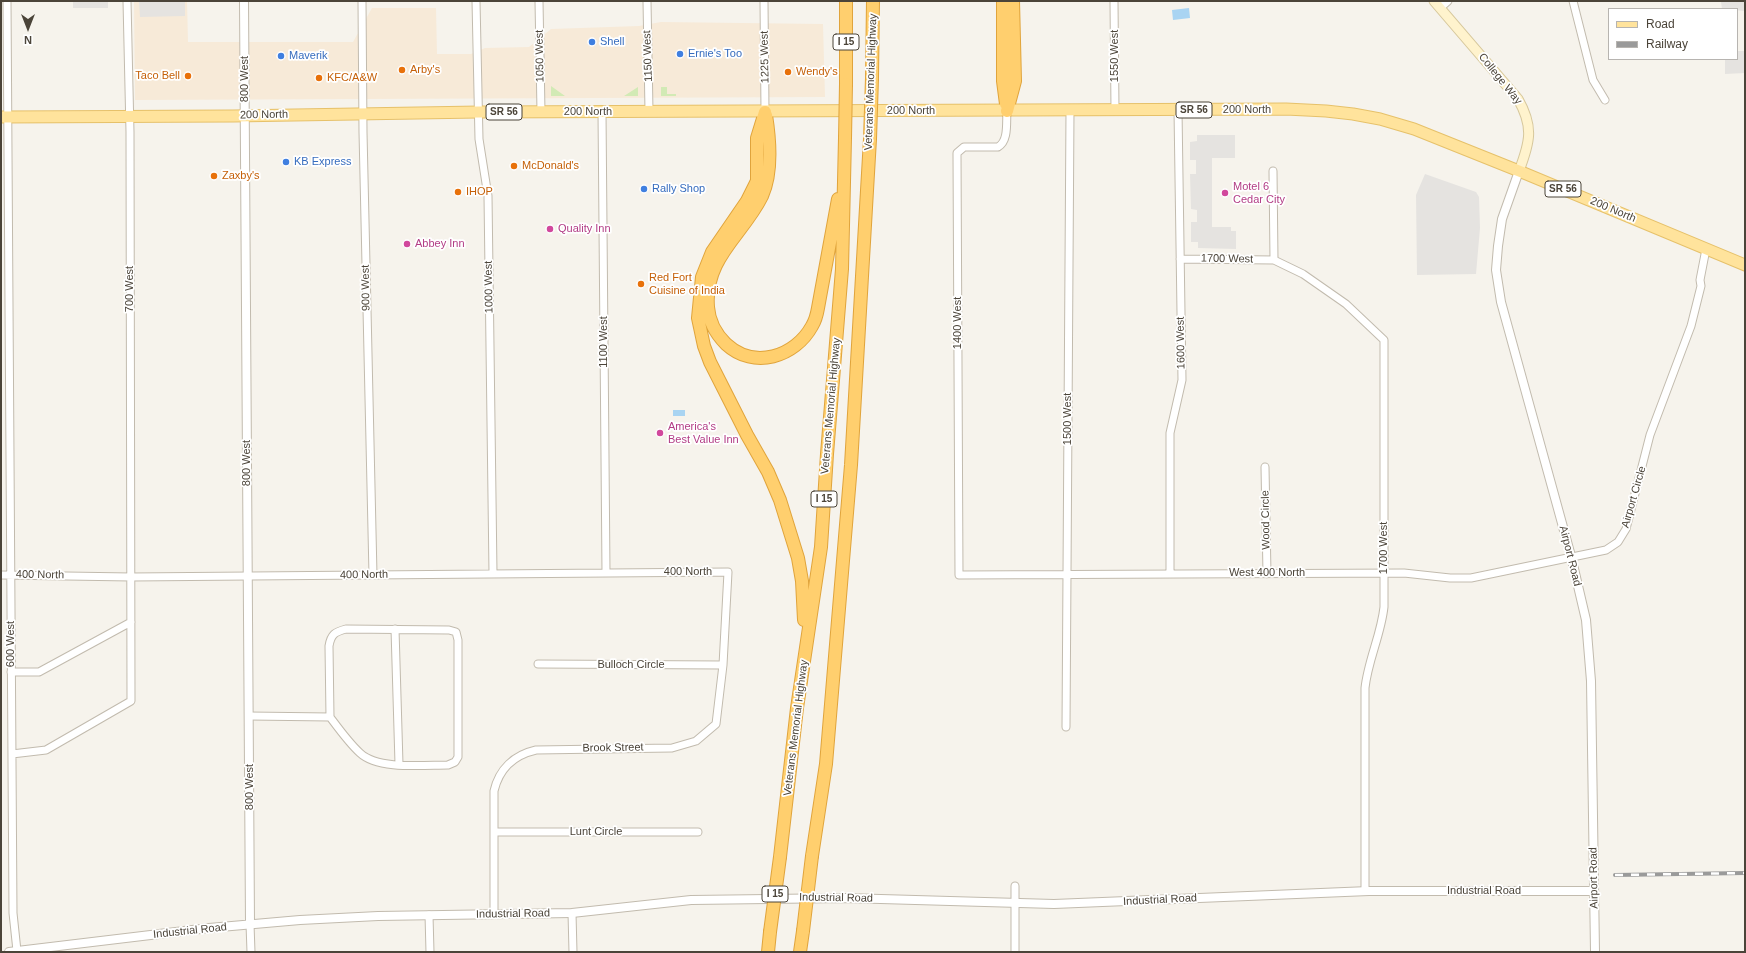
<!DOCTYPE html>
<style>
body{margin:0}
#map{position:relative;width:1746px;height:953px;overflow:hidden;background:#f6f3ec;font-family:Helvetica,sans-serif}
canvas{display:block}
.frame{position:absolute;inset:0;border:2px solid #4b4439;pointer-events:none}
.legend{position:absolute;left:1608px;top:8px;width:130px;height:52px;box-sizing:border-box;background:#fff;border:1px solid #b7b4b0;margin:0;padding:5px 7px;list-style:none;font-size:12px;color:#4b4439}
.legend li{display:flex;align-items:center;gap:8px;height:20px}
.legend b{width:20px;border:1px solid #b7b4b0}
.north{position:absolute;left:8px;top:8px;width:40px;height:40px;-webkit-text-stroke:3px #fff;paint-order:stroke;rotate:180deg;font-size:11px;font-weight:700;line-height:16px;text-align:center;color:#4b4439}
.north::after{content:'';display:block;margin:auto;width:14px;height:18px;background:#4b4439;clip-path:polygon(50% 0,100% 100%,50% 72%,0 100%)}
</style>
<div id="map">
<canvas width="1746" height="953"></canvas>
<div class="frame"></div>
<ul class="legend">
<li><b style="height:5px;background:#ffe39c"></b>Road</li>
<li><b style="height:5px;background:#9a9a9a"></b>Railway</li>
</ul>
<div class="north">N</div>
</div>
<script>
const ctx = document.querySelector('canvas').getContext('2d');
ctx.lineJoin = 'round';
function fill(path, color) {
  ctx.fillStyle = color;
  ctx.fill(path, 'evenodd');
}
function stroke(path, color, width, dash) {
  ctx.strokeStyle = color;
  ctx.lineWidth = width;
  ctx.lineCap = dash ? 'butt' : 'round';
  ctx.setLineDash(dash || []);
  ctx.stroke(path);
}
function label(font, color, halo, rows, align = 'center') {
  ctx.font = font + ' Helvetica,sans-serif';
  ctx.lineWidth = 3.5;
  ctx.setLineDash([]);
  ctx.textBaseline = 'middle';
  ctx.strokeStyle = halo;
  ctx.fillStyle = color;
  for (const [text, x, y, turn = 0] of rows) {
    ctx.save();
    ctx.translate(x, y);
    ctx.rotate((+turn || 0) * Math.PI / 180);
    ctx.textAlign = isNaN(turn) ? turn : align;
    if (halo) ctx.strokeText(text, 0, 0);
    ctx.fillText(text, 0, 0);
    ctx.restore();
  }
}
fill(new Path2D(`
 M 134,1 L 187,1 L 188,42 L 353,42 L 372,8 L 436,8 L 437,54 L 471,54 L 485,48 L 529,47 L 551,29 L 639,26 L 661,22 L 823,24 L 825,97 L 135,100 Z`), '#f7ead8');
fill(new Path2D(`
 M 551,86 L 565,96 L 551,96 Z
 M 638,87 L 638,96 L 624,96 Z
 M 661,87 L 667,87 L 667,94 L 676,94 L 676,96 L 661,96 Z`), '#d2eab5');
fill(new Path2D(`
 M 73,1 L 114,1 L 114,2 L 108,2 L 108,8 L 73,8 Z
 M 139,1 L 185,1 L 185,16 L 140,17 Z
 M 1718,1 L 1745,1 L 1745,11 L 1722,9 L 1721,2 Z
 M 1737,51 L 1745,51 L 1745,73 L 1725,74 L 1725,59 L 1737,59 Z
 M 1197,135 L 1235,135 L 1235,158 L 1212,158 L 1212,227 L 1231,227 L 1231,231 L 1236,231 L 1236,249 L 1198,248 L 1198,242 L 1191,242 L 1191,222 L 1197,222 L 1197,210 L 1191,209 L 1190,174 L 1196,174 L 1196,160 L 1190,160 L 1190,142 L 1197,141 Z
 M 1425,174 L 1476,192 L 1479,197 L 1480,228 L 1476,274 L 1417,275 L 1416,195 Z`), '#e5e3e0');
fill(new Path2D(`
 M 1189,8 L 1190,18 L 1173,20 L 1172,10 Z
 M 673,410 L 685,410 L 685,416 L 673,416 Z`), '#a9d4f2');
const minor = new Path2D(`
 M 7,1 L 13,913 L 17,951
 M 362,1 L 363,132 L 373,575
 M 476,1 L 479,139 L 488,196 L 493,573
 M 539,1 L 541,112
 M 647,1 L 649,111
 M 764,1 L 765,112
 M 1114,1 L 1115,111
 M 1573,1 L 1593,80 L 1605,100
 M 1440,8 L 1448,1
 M 1007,111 C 1006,122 1009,141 998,147 L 964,147 L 957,153 L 959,575 L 1404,573 L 1450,578 L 1471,578 L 1606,550 L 1618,542 L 1626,529 L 1650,435 L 1691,326 L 1701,286 L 1700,280 L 1706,249
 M 602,112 L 606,572
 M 1273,171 L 1274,260
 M 1180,259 L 1274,260 L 1303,274 L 1346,304 L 1384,340 L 1384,607 C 1381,635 1368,660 1365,688 L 1365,891
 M 1265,467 L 1267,574
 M 1170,574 L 1170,433 L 1182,380 L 1178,110
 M 1,575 L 131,577 L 728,572 L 723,665 L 716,724 L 696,741 L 672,748 L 536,750 C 514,755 499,769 494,791 L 494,914
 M 395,629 L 399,764
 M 538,664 L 723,665
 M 11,672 L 39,672 L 131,622
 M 249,716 L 330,717 L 329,646 C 331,634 335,632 346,629 L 449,630 L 456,632 L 458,640 L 458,757 L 455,762 L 448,765 C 424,765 378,770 360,753 C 349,743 339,729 330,717
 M 1066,727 L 1070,111
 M 12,754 L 46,750 L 131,701 L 130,132 L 127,1
 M 494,832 L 698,832
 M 1015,886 L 1015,952
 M 572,913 L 573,952
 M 429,915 L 430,952
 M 250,924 L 251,952`);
const tertiary = new Path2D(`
 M 244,1 L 250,924
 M 1519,171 L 1502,219 L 1498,246 L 1496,270 L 1501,302 L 1571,556 L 1586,620 L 1591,681 L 1595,952
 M 9,952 L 209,928 L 300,920 L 378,916 L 572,913 L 691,900 L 846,898 L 1054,904 L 1369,891 L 1594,891`);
const secondary = new Path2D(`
 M 1434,1 L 1518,99 C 1534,127 1530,142 1519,171`);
const primary = new Path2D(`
 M 1,117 L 233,116 L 479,112 L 1286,109 L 1326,111 L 1353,114 L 1380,119 L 1414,129 L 1519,171 L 1745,265`);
const motorway = new Path2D(`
 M 846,1 L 846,84
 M 1003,1 L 1003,81 L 1006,104
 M 872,78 L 873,1
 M 1007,111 L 1015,81 L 1013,1
 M 765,112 L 757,138 L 757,181 L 747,201 L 712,252 L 702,277 L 698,318 L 704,346 L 710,362 L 747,435 L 768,472 L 780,500 L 798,558 L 802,581 L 804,620
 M 766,115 C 770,140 773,172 762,196 C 743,235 704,258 708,307 C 709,322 716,334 726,344 C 754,370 795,357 812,326 C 815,321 817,314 818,308 L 838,199
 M 812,856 L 826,764 L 851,465 L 870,139
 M 780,857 L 797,708 L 821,547 L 827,454 L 842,269 L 845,138
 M 768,952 L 770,932
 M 800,952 L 803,931`);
stroke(minor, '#c2bbae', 9);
stroke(tertiary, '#c2bbae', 10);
stroke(secondary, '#d6c79b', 11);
stroke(primary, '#e6c16a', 13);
stroke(motorway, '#e0a43c', 14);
stroke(minor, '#fff', 7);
stroke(tertiary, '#fff', 8);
stroke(secondary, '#fff3cd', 9);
stroke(primary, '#ffe39c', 11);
stroke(motorway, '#ffcf6e', 12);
const rail = new Path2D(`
 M 1615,875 L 1745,873`);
stroke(rail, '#9a9a9a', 4);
stroke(rail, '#fff', 2.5, [8]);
const motorwayBridge = new Path2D(`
 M 845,138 L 846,84
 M 870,139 L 872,78
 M 803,931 L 812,856
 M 770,932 L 780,857`);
stroke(motorwayBridge, '#e0a43c', 14, []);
stroke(motorwayBridge, '#ffcf6e', 12);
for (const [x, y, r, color] of [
 [592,42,4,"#3f7fe0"],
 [680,54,4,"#3f7fe0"],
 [281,56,4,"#3f7fe0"],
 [402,70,4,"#e8710a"],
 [788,72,4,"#e8710a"],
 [188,76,4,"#e8710a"],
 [319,78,4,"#e8710a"],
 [286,162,4,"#3f7fe0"],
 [514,166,4,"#e8710a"],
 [214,176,4,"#e8710a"],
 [644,189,4,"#3f7fe0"],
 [458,192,4,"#e8710a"],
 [1225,193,4,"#d1479c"],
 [550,229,4,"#d1479c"],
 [407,244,4,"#d1479c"],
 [641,284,4,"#e8710a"],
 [660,433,4,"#d1479c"]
]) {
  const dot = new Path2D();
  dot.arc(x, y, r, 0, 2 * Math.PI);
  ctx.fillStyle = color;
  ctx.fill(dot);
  stroke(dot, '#fff', 1.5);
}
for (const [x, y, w] of [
 [846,42,26],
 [1194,110,36],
 [504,112,36],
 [1563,189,36],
 [824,499,26],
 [775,894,26]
]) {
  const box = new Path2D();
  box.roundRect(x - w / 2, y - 8, w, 16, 3);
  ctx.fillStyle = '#fff';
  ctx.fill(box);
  stroke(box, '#4b4439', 1);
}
label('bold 10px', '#4b4439', null, [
 ["I 15",846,42],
 ["SR 56",1194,110],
 ["SR 56",504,112],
 ["SR 56",1563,189],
 ["I 15",824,499],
 ["I 15",775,894]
]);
label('11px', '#366cbe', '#fff', [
 ["Shell",600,42],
 ["Ernie's Too",688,54],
 ["Maverik",289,56],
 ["KB Express",294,162],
 ["Rally Shop",652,189]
], 'left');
label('11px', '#4b4439', '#fff', [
 ["1050 West",540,56,-91],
 ["1150 West",648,56,-92],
 ["1550 West",1115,56,-90],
 ["1225 West",765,57,-91],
 ["800 West",245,79,-90],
 ["College Way",1500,79,51],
 ["Veterans Memorial Highway",871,82,-88],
 ["200 North",1247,110],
 ["200 North",911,111],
 ["200 North",588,112],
 ["200 North",264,115,-1],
 ["200 North",1613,210,23],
 ["1700 West",1227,259,1],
 ["1000 West",489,287,-91],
 ["900 West",366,288,-91],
 ["700 West",130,289,-90],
 ["1400 West",958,323,-90],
 ["1100 West",604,342,-90],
 ["1600 West",1181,343,-91],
 ["Veterans Memorial Highway",831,406,-85],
 ["1500 West",1068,419,-90],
 ["800 West",247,463,-90],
 ["Airport Circle",1634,497,-74],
 ["Wood Circle",1266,520,-91],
 ["1700 West",1384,548,-90],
 ["Airport Road",1570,556,76],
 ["400 North",688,572],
 ["West 400 North",1267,573],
 ["400 North",40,575,1],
 ["400 North",364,575,-1],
 ["600 West",11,644,-90],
 ["Bulloch Circle",631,665],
 ["Veterans Memorial Highway",796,728,-83],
 ["Brook Street",613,748,-1],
 ["800 West",250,787,-90],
 ["Lunt Circle",596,832],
 ["Airport Road",1594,878,-91],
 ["Industrial Road",1484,891],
 ["Industrial Road",836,898,1],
 ["Industrial Road",1160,900,-3],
 ["Industrial Road",513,914,-1],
 ["Industrial Road",190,931,-6]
]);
label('11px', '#c56008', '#fff', [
 ["Arby's",410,70],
 ["Wendy's",796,72],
 ["Taco Bell",180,76,"right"],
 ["KFC/A&W",327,78],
 ["McDonald's",522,166],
 ["Zaxby's",222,176],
 ["IHOP",466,192],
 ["Red Fort",649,278],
 ["Cuisine of India",649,291]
], 'left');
label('11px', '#b23c85', '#fff', [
 ["Motel 6",1233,187],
 ["Cedar City",1233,200],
 ["Quality Inn",558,229],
 ["Abbey Inn",415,244],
 ["America's",668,427],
 ["Best Value Inn",668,440]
], 'left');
</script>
